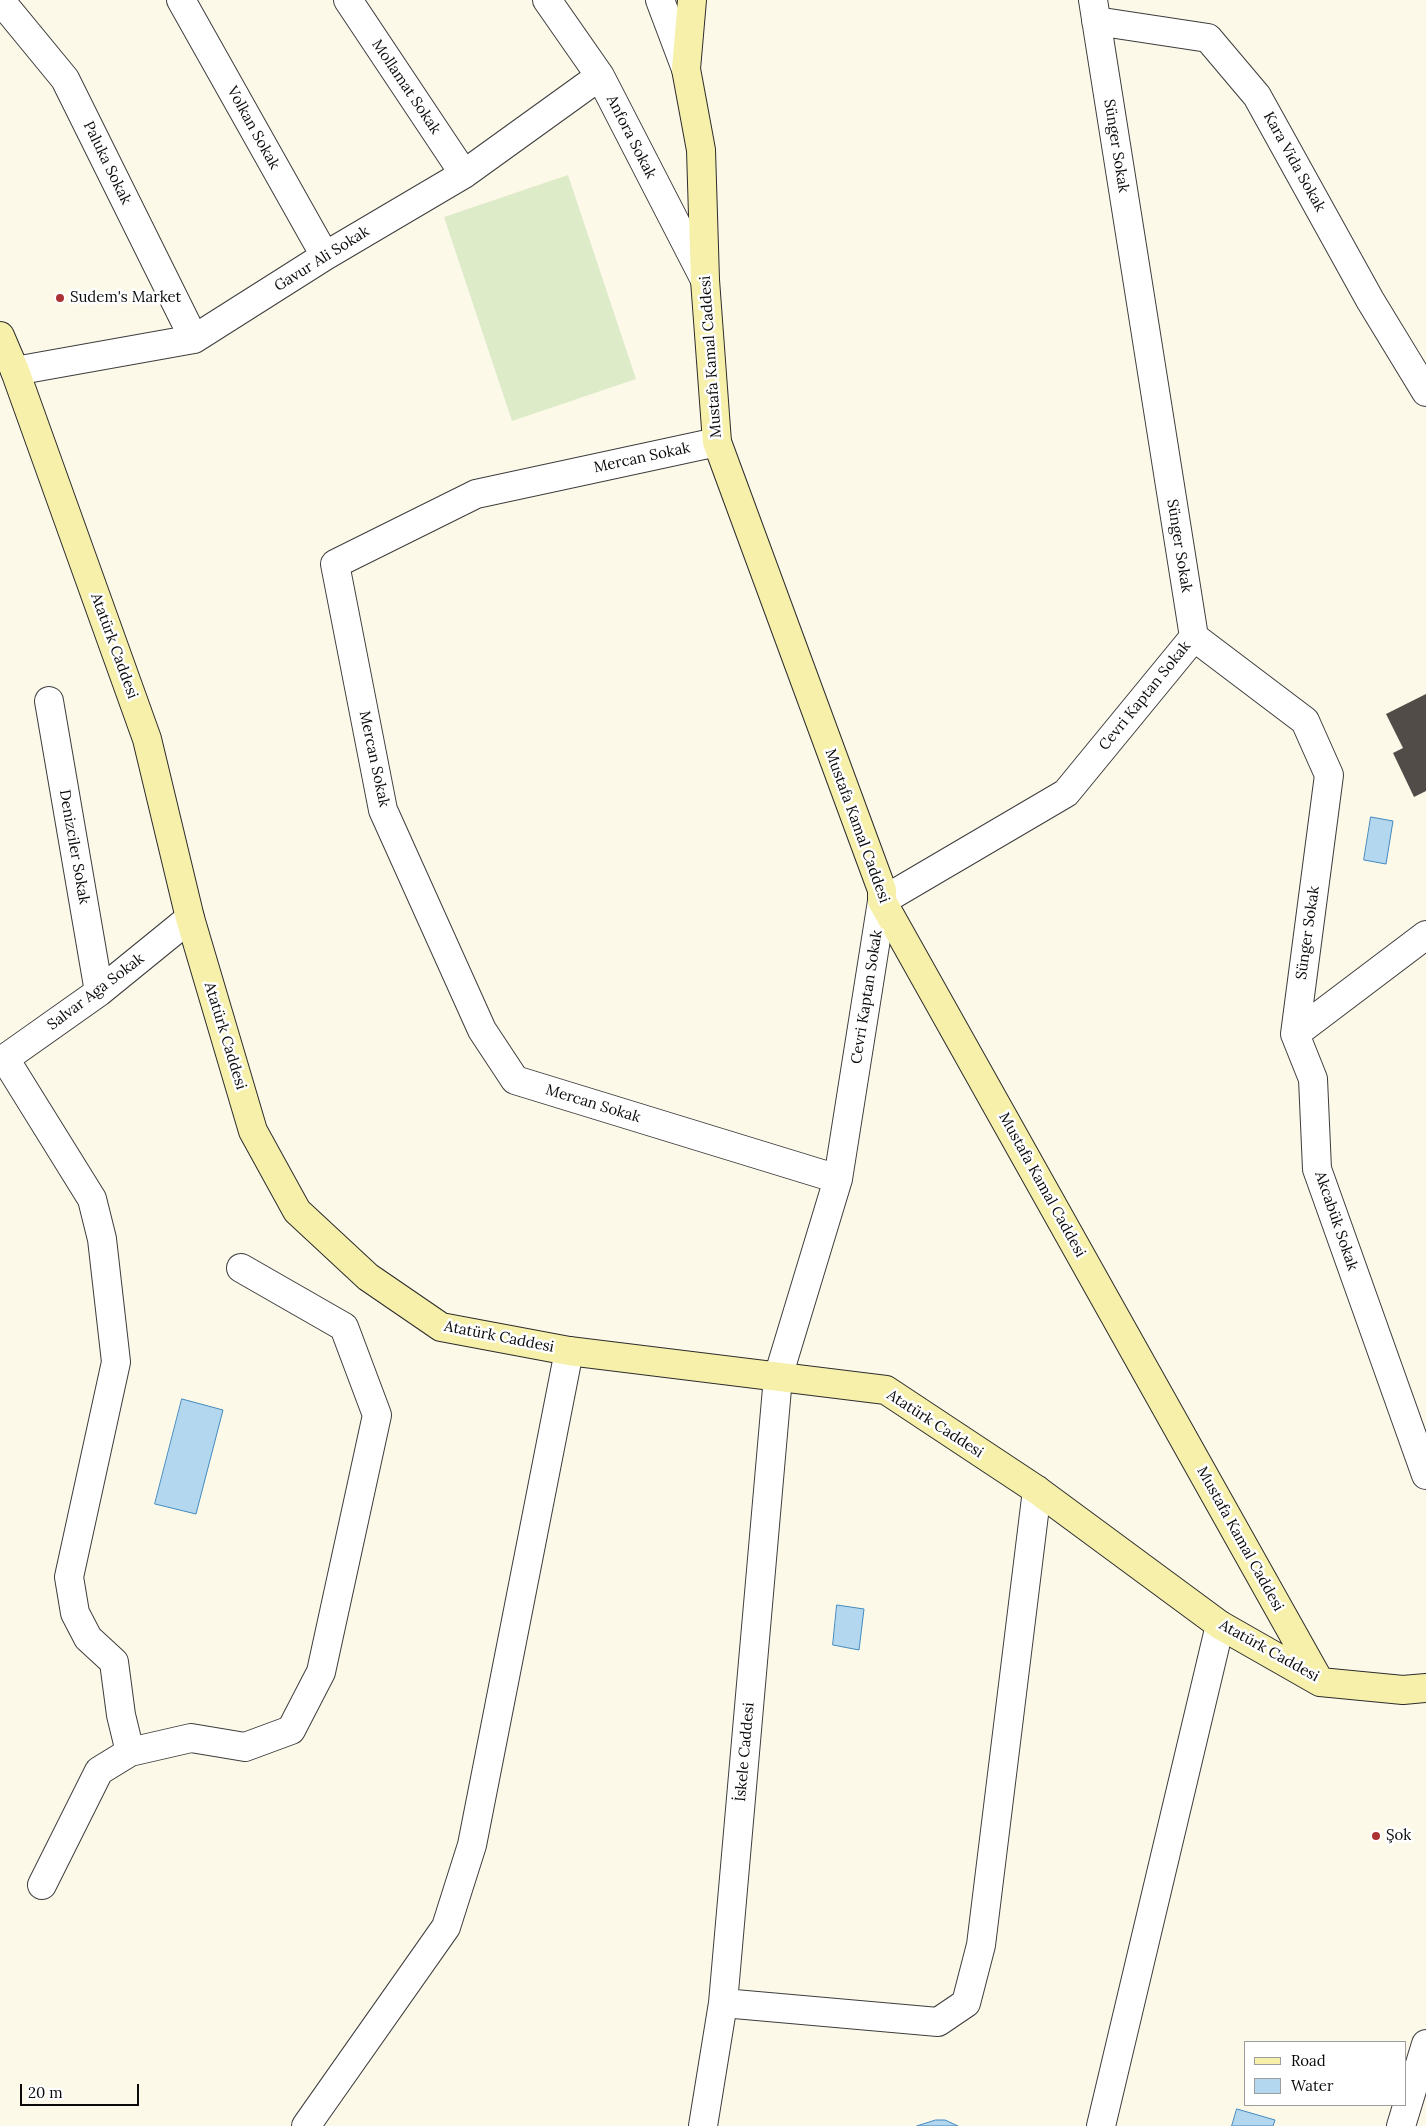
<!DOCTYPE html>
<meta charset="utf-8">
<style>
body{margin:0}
#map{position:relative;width:1426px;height:2126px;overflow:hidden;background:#fdf9e9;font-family:Lora,serif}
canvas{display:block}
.legend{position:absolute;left:1244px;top:2041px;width:162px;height:65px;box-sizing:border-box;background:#fff;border:1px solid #9d9d9d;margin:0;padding:6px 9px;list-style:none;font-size:15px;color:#0a0a0a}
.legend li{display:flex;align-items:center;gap:10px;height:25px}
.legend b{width:25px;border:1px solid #9d9d9d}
.scale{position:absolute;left:20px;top:2084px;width:119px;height:22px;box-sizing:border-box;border:2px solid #0a0a0a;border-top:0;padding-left:6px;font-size:15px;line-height:18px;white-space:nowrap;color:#0a0a0a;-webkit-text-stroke:4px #fff;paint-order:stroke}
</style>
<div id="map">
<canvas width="1426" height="2126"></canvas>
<ul class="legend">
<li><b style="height:6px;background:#f6f0aa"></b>Road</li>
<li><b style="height:14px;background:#b3d7ef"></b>Water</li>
</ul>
<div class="scale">20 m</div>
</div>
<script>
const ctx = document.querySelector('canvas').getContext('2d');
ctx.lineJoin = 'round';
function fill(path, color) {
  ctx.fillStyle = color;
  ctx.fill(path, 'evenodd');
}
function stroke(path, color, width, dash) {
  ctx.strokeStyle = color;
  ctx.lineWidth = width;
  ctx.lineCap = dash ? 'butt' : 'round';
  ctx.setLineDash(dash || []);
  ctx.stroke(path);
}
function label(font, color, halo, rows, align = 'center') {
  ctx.font = font + ' Lora,serif';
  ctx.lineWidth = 5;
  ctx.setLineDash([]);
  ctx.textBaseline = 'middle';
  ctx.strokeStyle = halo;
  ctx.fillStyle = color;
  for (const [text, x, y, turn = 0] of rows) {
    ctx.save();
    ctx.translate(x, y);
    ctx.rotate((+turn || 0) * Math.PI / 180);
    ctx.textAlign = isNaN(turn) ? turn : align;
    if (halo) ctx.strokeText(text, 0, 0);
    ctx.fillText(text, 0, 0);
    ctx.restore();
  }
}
fill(new Path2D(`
 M 568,175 L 636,379 L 512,421 L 444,217 Z`), '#deebc8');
const water = new Path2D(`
 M 1371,817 L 1393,821 L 1386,864 L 1364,860 Z
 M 182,1399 L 223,1410 L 196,1514 L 155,1504 Z
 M 837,1605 L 864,1609 L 859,1650 L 833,1645 Z
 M 1237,2109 L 1275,2120 L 1273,2126 L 1232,2126 Z
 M 936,2120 L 945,2120 L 958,2126 L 917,2126 Z`);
fill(water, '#b3d7ef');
stroke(water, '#428abe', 1);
fill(new Path2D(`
 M 1426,694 L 1426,791 L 1414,797 L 1393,753 L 1403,748 L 1386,714 Z`), '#514c48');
const street = new Path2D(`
 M 0,0 L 65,79 L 194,339
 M 181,0 L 325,256
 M 348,0 L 464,174
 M 547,0 L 600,76 L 705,280
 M 660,0 L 686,69
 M 1093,0 L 1194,637 L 1305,721 L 1329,775 L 1295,1034 L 1313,1079 L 1317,1169 L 1426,1475
 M 1096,21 L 1208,38 L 1257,96 L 1370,300 L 1426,392
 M 15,371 L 194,339 L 325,256 L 464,174 L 600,76
 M 717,442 L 476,494 L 335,564 L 383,810 L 482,1030 L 515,1080 L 838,1179
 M 49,701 L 99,992
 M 1295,1034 L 1426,935
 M 5,1059 L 92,1199 L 102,1239 L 116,1362 L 69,1577 L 75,1613 L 88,1638 L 114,1662 L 121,1715 L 130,1752
 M 0,1062 L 99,992 L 190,918
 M 42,1885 L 99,1771 L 130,1752 L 191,1738 L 245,1747 L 291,1730 L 321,1672 L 377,1415 L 344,1327 L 241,1268
 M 723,2003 L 938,2022 L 966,2003 L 981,1945 L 1037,1490
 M 306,2126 L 446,1927 L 472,1845 L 569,1351
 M 703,2126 L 723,2003 L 778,1377 L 838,1179 L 882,901 L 1066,793 L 1194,637
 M 1101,2126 L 1220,1625
 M 1401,2126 L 1426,2044`);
const secondary = new Path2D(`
 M 692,0 L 686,69 L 701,150 L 705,280 L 717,442 L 882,890 L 882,901 L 1320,1682
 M 0,336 L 15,371 L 147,739 L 190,918 L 253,1131 L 297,1211 L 368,1277 L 441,1327 L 569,1351 L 886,1390 L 1037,1490 L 1220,1625 L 1320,1682 L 1403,1690 L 1426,1688`);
stroke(street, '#3d3d3d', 30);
stroke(secondary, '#2c2c2c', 30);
stroke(street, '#fff', 28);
stroke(secondary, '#f6f0aa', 28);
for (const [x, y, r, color] of [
 [60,298,5,"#ab3134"],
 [1376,1836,5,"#ab3134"]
]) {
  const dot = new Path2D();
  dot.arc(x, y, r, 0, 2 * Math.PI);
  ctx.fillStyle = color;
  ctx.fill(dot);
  stroke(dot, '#fff', 2);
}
label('15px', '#0a0a0a', '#fff', [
 ["Mollamat Sokak",406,87,56],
 ["Volkan Sokak",253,128,61],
 ["Anfora Sokak",631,137,63],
 ["Sünger Sokak",1116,146,81],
 ["Kara Vida Sokak",1294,162,61],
 ["Paluka Sokak",107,163,64],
 ["Gavur Ali Sokak",322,259,-32],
 ["Mustafa Kamal Caddesi",711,357,-94],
 ["Mercan Sokak",642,458,-12],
 ["Sünger Sokak",1179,546,81],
 ["Atatürk Caddesi",114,646,70],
 ["Cevri Kaptan Sokak",1145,696,-51],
 ["Mercan Sokak",374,759,78],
 ["Mustafa Kamal Caddesi",857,826,70],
 ["Denizciler Sokak",74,847,80],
 ["Sünger Sokak",1308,933,-82],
 ["Salvar Aga Sokak",96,992,-37],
 ["Cevri Kaptan Sokak",867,997,-81],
 ["Atatürk Caddesi",225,1036,73],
 ["Mercan Sokak",593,1104,17],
 ["Mustafa Kamal Caddesi",1042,1185,61],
 ["Akcabük Sokak",1336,1221,71],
 ["Atatürk Caddesi",499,1337,11],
 ["Atatürk Caddesi",935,1424,33],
 ["Mustafa Kamal Caddesi",1240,1539,61],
 ["Atatürk Caddesi",1269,1651,29],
 ["İskele Caddesi",745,1752,-85]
]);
label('15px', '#0a0a0a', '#fff', [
 ["Sudem's Market",70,298],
 ["Şok",1386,1836]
], 'left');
</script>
